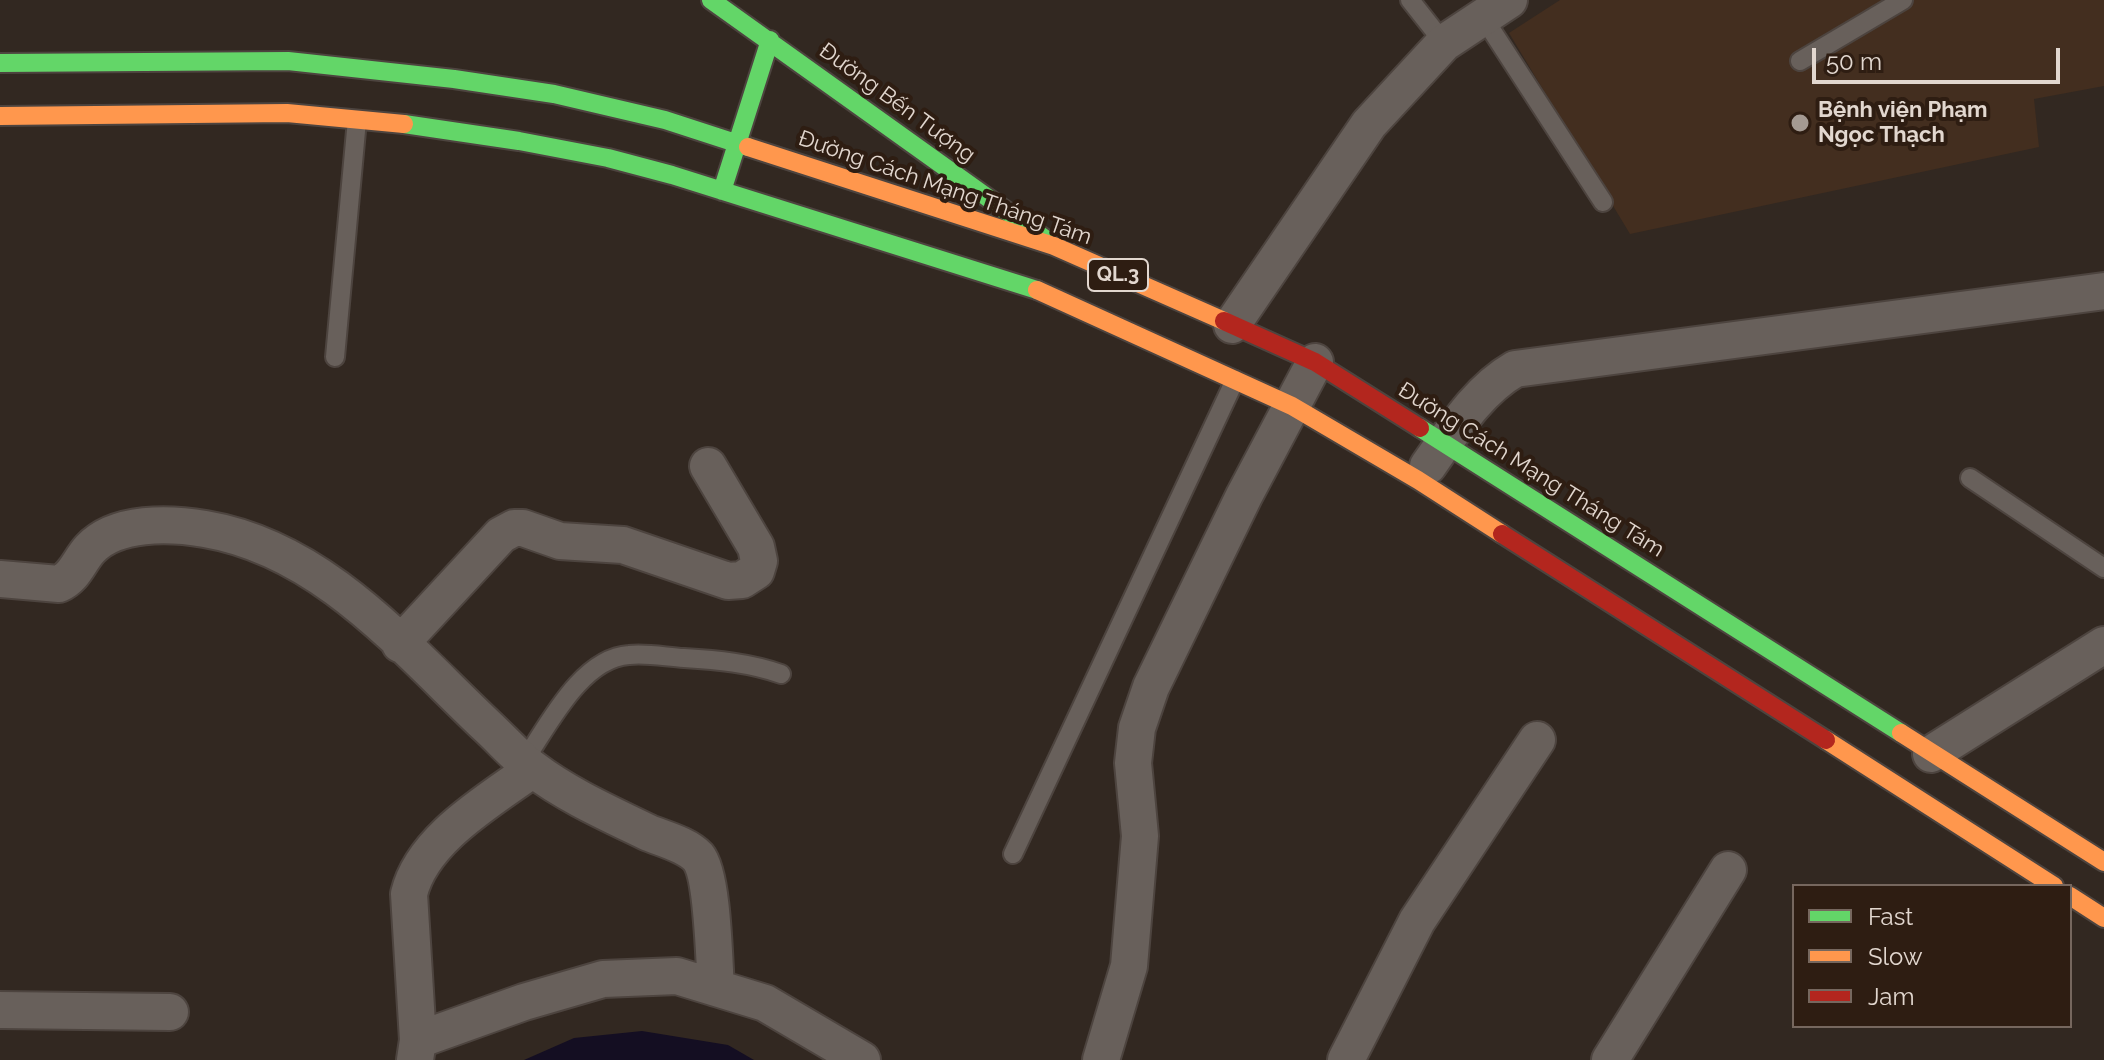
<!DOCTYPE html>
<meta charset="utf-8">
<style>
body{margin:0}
#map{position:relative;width:2104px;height:1060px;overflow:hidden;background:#322821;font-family:Raleway,sans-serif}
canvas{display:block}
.legend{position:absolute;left:1792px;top:884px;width:280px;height:144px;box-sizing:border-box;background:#2e1d12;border:2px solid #76675e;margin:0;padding:10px 14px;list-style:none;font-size:24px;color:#e2d7cf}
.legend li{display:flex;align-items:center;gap:16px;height:40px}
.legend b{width:40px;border:2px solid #76675e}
.scale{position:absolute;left:1812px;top:48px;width:248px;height:36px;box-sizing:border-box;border:4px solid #e2d7cf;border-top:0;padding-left:10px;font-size:24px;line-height:28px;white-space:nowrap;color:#e2d7cf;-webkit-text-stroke:6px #2e1d12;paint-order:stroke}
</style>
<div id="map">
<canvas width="2104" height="1060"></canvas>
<ul class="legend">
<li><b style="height:10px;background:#63d668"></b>Fast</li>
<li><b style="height:10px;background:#ff974d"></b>Slow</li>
<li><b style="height:10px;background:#b3261e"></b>Jam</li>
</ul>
<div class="scale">50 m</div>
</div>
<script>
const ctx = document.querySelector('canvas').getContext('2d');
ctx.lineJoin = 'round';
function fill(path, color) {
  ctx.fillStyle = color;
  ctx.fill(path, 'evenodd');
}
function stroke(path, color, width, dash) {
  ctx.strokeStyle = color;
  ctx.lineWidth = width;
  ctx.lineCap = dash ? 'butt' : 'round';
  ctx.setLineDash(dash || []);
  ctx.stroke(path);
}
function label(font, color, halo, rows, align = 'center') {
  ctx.font = font + ' Raleway,sans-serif';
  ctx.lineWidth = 8;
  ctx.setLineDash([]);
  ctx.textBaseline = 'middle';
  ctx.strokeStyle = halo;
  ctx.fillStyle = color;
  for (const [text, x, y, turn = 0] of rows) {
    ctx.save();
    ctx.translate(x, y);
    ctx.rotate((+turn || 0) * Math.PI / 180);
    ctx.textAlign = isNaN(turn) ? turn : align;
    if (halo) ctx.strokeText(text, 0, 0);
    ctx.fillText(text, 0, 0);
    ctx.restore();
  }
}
fill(new Path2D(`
 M 1560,0 L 2104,0 L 2104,86 L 2034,99 L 2039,147 L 1630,234 L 1509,33 Z`), '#432e1f');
fill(new Path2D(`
 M 642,1031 L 728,1045 L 754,1060 L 524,1060 L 574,1038 Z`), '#140e22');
const lane = new Path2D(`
 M 1410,0 L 1444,43
 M 1483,17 L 1603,202
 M 1800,61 L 1903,0
 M 335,357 L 357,120
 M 1970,478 L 2104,568
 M 524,761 C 548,726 581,658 629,655 C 647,653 666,657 684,658 C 717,660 750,663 781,674
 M 1013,854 L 1235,380`);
const street = new Path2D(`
 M 1232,325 L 1369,124 L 1444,43 L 1509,0
 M 1428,466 C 1453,431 1477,391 1515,369 L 2104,291
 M 0,579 L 59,584 C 75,577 79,561 90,549 C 116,521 170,523 205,529 C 324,549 405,649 488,727 C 503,741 517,757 533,769 C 567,795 610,814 649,833 C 664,839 687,845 698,857 C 713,875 714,962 716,988
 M 400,644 L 501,535 L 514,528 L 523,528 L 560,541 L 623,545 L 728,581 L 742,580 L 756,571 L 759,561 L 756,547 L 708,466
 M 1931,754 L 2104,645
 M 0,1010 L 170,1012
 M 418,1040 L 409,894 C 422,839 489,801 533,769
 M 415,1060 L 418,1040 L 524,1002 L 603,979 L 677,976 L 765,1003 L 862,1060
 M 1101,1060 L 1129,966 L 1140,836 L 1133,763 L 1137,728 L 1151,687 L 1244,496 L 1315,362
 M 1346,1060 L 1417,921 L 1537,740
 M 1610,1060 L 1728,870`);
const fast = new Path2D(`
 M 711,0 L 1044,238
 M 0,63 L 288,61 L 454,79 L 554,94 L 665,120 L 748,147
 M 404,124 L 519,141 L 608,158 L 672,175 L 1037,290
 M 722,191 L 770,40
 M 1420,428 L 1901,733`);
const slow = new Path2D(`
 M 0,116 L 287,113 L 404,124
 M 748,147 L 1054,246 L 1224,321
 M 1037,290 L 1292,406 L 1418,480 L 1502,534
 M 1901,733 L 2104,862
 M 1826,740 L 2054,886
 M 2070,896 L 2104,918`);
const jam = new Path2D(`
 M 1224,321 L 1315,362 L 1420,428
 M 1502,534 L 1826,740`);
stroke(lane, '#4d443f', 22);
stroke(street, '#4d443f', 40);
stroke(fast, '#4d443f', 22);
stroke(slow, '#4d443f', 22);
stroke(jam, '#4d443f', 22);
stroke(lane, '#68605b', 18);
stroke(street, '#68605b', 36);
stroke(fast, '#63d668', 18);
stroke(slow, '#ff974d', 18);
stroke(jam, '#b3261e', 18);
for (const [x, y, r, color] of [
 [1800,123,10,"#a49a92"]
]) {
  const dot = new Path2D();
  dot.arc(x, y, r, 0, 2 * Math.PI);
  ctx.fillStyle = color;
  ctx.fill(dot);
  stroke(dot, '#2e1d12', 3);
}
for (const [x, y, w] of [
 [1118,275,60]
]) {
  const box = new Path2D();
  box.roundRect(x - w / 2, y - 16, w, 32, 6);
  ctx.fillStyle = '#2e1d12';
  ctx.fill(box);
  stroke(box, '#e2d7cf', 2);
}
label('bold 20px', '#e2d7cf', null, [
 ["QL.3",1118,275]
]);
label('22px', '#e2d7cf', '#2e1d12', [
 ["Đường Bến Tượng",897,103,36],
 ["Đường Cách Mạng Tháng Tám",945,188,19],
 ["Đường Cách Mạng Tháng Tám",1531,470,32]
]);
label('bold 22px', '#e2d7cf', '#2e1d12', [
 ["Bệnh viện Phạm",1818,110],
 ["Ngọc Thạch",1818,135]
], 'left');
</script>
